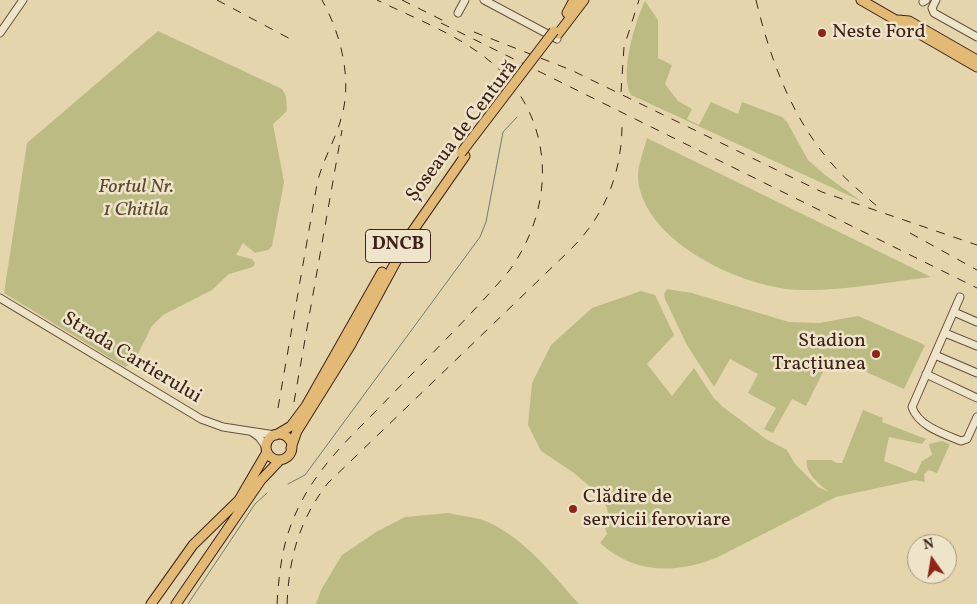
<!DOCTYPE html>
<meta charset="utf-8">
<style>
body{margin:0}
#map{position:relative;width:977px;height:604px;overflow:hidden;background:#e5d5ad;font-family:Vollkorn,serif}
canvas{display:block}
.north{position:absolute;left:907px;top:534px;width:50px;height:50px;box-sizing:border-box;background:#eee4ca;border:1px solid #a89682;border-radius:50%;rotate:347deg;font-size:14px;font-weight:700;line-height:20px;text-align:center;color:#3e2217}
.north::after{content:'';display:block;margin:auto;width:18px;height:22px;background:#8f2418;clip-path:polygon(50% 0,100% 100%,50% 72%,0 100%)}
</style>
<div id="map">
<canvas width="977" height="604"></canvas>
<div class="north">N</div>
</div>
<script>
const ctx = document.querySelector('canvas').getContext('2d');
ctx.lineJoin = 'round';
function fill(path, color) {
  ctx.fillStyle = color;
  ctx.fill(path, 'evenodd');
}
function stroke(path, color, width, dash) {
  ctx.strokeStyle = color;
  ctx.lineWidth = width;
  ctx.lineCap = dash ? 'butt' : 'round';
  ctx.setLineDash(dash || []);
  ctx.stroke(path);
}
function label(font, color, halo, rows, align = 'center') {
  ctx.font = font + ' Vollkorn,serif';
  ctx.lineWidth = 5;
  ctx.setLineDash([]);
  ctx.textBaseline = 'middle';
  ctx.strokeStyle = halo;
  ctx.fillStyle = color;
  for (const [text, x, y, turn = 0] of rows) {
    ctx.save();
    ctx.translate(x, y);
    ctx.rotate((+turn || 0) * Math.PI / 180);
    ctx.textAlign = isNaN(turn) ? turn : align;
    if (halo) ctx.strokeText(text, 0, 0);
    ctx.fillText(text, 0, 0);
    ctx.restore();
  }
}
fill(new Path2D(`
 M 645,1 L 658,20 L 658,58 L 672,65 L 665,84 L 678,101 L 692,109 L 687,119 L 699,125 L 711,102 L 738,114 L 742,102 L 782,117 L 787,122 L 808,160 L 825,175 L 861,201 L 631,95 C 619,75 635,21 645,1 Z
 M 158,31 L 282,89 L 286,96 L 287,111 L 273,124 L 284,182 L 272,246 L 268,250 L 255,253 L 243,243 L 236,255 L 252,259 L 255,263 L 253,267 L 229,274 L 212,290 L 163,315 L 152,326 L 134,362 L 125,367 L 4,293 L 27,143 Z
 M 647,138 L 931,277 C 888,282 843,291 799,290 C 744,288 644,243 638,179 C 637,167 644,150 647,138 Z
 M 667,289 L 692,293 L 789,322 L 819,323 L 858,316 L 925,345 L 904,389 L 831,356 L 806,406 L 792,399 L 773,433 L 764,429 L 776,408 L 748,393 L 758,374 L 730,359 L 714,387 L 687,345 L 665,299 L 664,294 Z
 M 641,291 L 655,295 L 674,335 L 647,364 L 672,396 L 694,368 L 713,397 L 723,407 L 766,439 L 787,450 L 795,464 L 818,487 L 829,492 C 820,485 804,472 807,460 L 831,460 L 837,463 L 842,463 L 863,410 L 883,418 L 882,422 L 926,439 L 922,444 L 889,437 L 884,461 L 916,474 L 922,461 L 932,455 L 929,444 L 942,441 L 950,444 L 937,473 L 929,470 L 924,474 L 925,482 L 915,480 L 836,497 L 716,558 C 675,574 634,574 600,543 L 607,534 L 605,528 L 610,525 L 607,508 L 601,496 L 574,473 L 541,451 L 528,425 L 532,383 L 551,345 L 592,308 Z
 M 448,513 C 461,516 478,517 490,523 C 527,541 552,574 579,604 L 316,604 L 321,590 L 342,555 L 376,532 L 405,517 Z`), '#bdbb84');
stroke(new Path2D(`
 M 288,484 L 305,475 L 480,237 L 486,222 L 503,132 L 517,117
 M 188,604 L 255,504 L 267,493`), '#737c72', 1);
const minor = new Path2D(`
 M 484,0 L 557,39
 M 936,0 L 932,8 L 934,13 L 977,37
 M 923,2 L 926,0
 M 458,13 L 465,0
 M 0,33 L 23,0
 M 960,297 L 912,407 C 918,426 944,434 961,441 L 967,439 L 977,417
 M 0,298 L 201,419 L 223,427 L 275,435
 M 954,312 L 977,322
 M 945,333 L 977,346
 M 935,355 L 977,373
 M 926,374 L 977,398
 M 252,432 L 259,437 L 266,447`);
const major = new Path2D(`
 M 861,0 L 977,67
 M 567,13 L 574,0
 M 898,20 L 909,21 L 977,60
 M 558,34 L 584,0
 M266 447a13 13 0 1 1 26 0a13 13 0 1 1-26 0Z
 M 276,435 L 291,426 L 306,406 L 382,272
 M 291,448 L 297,431 L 350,346 L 412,232 L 465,156
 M 151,604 L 193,545 L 239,500 L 267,452
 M 176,604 L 261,480 L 280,460`);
stroke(minor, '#684f3c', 9);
stroke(major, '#3e2217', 11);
stroke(minor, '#eee4ca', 7);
stroke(major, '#e2ba76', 9);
stroke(new Path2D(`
 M 217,0 L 296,42
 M 402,0 L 448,23
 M 756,0 C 770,59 792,119 833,165 C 846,180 863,194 878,207
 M 441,23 L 977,288
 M 474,32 L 571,70 L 822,192 L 977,245
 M 621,92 L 624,47 L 639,0
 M 910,233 L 977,270
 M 294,402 L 342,130
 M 278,408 L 317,184 C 322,161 335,141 341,119 C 353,81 341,34 322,0
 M 277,604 C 279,573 282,544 295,515 C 313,473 344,443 376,411 C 420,365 467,320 509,271 C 560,201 554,108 482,55 C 451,32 412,17 377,0
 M 287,604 C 289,558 299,520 328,483 L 569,251 C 606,215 623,171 622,119`), '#3e2217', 1, [9, 9]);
const majorBridge = new Path2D(`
 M 461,153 L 554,31`);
stroke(majorBridge, '#3e2217', 11, []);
stroke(majorBridge, '#e2ba76', 9);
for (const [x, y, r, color] of [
 [822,33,5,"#8f2418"],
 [876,354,5,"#8f2418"],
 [573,509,5,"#8f2418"]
]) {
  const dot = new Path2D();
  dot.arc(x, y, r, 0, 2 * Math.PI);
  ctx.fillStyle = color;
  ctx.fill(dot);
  stroke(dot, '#eee4ca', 2);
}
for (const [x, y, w] of [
 [398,246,65]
]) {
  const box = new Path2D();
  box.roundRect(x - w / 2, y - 16.5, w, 33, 4);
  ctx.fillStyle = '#eee4ca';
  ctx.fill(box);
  stroke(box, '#3e2217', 1);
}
label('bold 19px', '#3e2217', null, [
 ["DNCB",398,246]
]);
label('20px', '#3e2217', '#eee4ca', [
 ["Neste Ford",832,33],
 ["Stadion",866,342,"right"],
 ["Tracțiunea",866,365,"right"],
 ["Clădire de",583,498],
 ["servicii feroviare",583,521]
], 'left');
label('20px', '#3e2217', '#eee4ca', [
 ["Șoseaua de Centură",463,132,-53],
 ["Strada Cartierului",131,359,31]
]);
label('italic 20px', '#5e4832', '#eee4ca', [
 ["Fortul Nr.",136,188],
 ["1 Chitila",136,211]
]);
</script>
